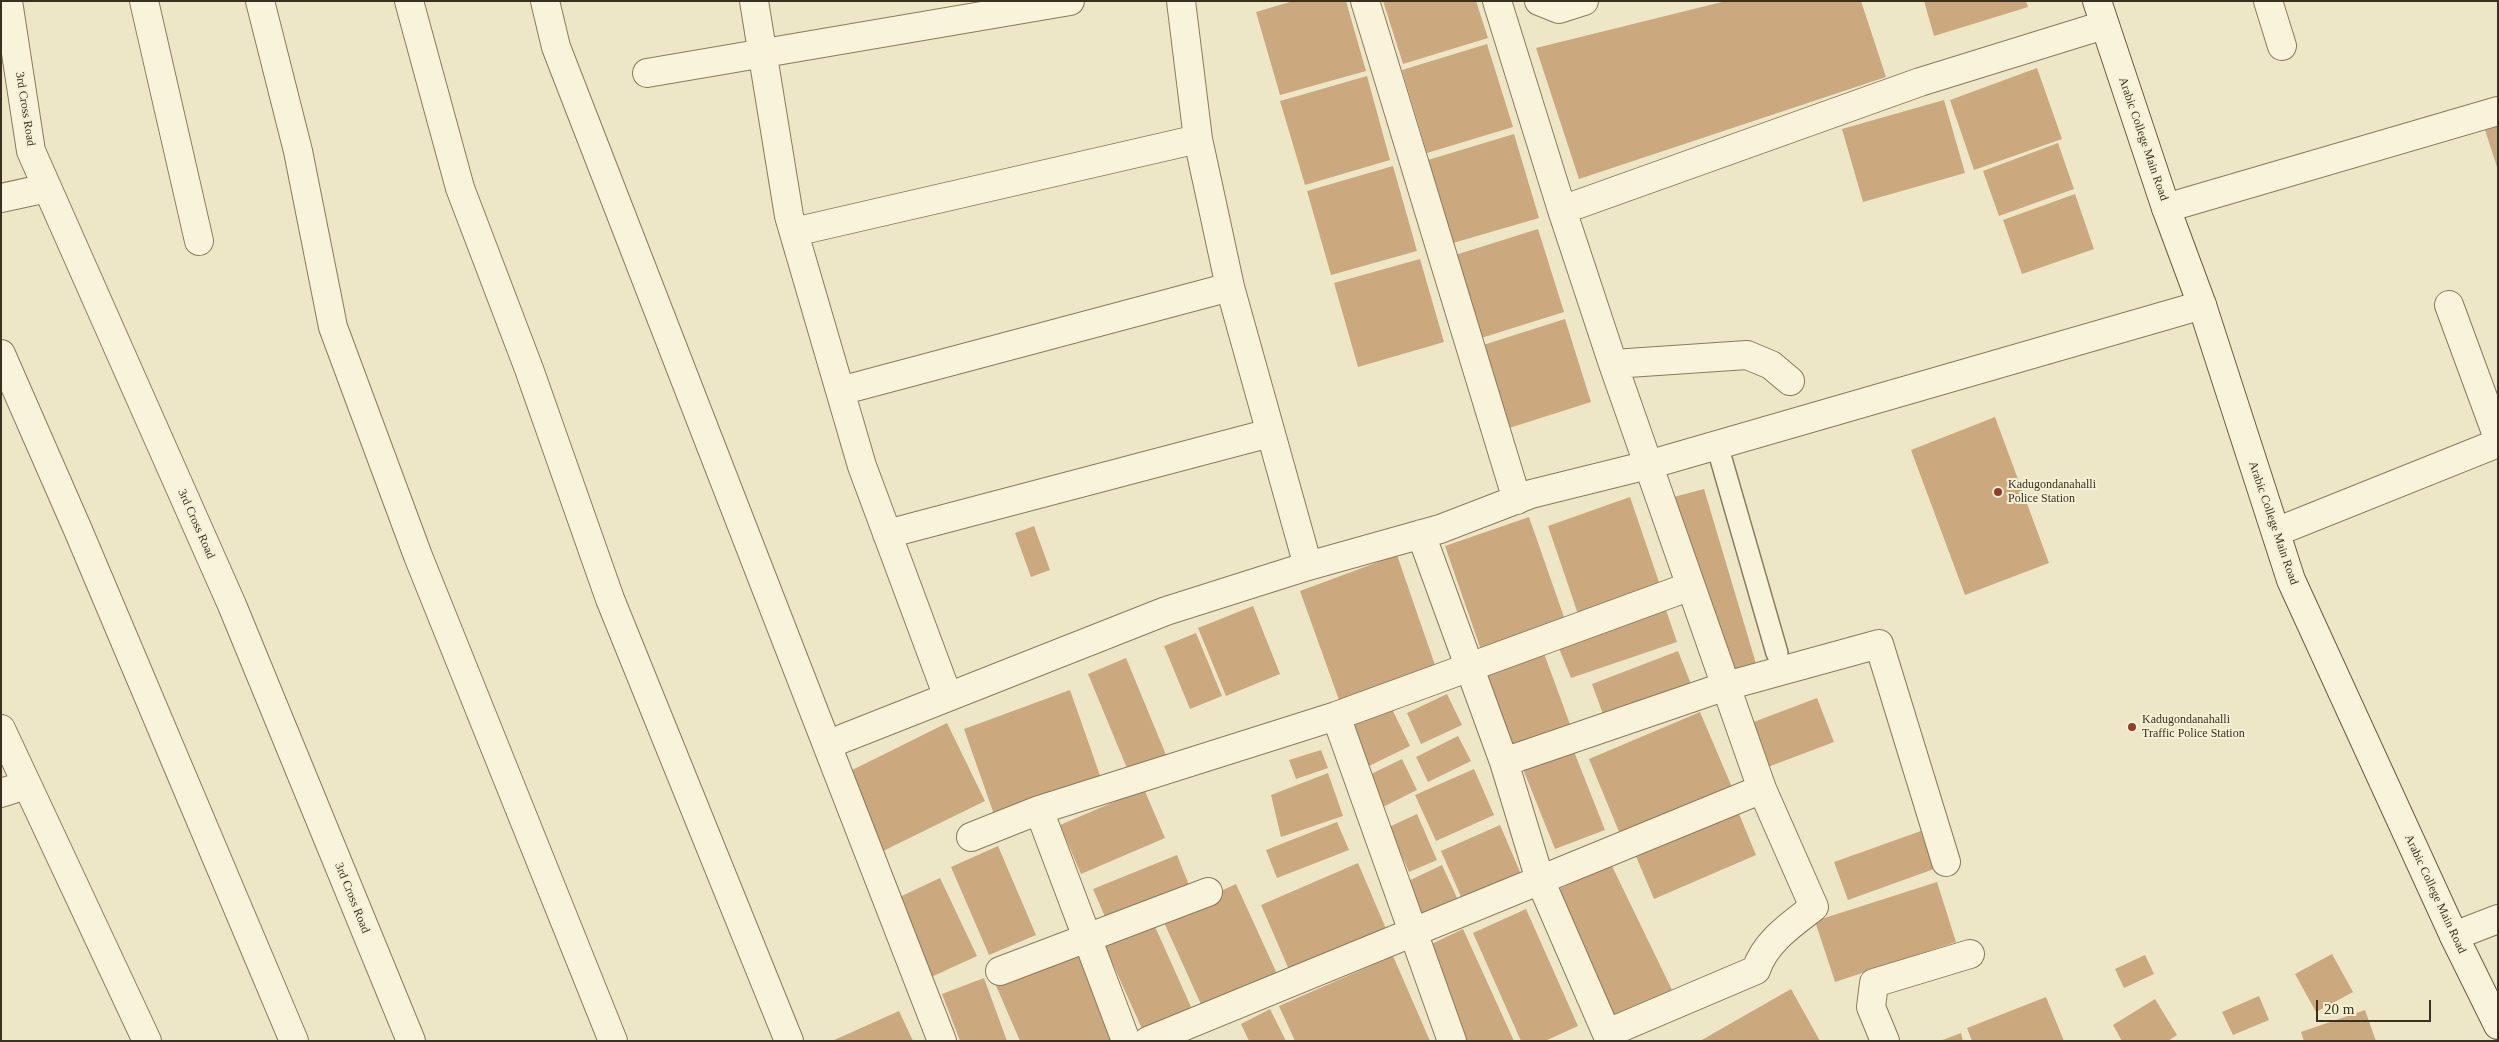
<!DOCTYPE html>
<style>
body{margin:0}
#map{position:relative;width:2499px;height:1042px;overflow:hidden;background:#eee7c7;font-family:Georgia,serif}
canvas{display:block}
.frame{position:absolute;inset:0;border:2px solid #3a3020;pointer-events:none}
.scale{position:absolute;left:2316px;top:1000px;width:115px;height:22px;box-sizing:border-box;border:2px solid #3a3020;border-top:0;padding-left:6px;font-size:15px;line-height:18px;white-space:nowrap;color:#3a3020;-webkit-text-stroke:4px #f5f0d6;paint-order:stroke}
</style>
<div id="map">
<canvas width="2499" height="1042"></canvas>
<div class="frame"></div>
<div class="scale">20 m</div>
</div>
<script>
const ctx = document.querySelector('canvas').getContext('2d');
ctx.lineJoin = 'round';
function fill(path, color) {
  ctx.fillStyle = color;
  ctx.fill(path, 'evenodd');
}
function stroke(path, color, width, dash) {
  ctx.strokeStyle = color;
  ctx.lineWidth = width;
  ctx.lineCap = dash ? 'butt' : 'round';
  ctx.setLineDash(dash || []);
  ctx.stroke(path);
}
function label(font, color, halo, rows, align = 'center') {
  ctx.font = font + ' Georgia,serif';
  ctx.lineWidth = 4;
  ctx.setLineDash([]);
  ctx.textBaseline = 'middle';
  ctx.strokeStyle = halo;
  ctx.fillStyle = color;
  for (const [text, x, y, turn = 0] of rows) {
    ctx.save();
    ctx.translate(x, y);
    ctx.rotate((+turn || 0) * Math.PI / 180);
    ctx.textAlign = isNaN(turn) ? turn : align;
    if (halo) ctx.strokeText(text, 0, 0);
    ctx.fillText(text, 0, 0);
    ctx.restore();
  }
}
fill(new Path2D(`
 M 1293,1 L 1346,1 L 1366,71 L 1280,95 L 1256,12 Z
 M 1383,1 L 1476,1 L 1488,38 L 1403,64 Z
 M 1726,1 L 1861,1 L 1886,77 L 1579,179 L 1536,48 Z
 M 1924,1 L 2026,1 L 2028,7 L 1934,36 Z
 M 1487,44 L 1513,127 L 1427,153 L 1402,70 Z
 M 2037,68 L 2062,139 L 1974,170 L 1950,100 Z
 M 1367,76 L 1390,160 L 1305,185 L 1280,101 Z
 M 1944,100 L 1965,173 L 1863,202 L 1842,129 Z
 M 2498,126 L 2498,167 L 2497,167 L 2485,130 Z
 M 1514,134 L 1539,218 L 1453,243 L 1428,160 Z
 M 2058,143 L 2074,189 L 1999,216 L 1983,171 Z
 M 1393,166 L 1417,251 L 1331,275 L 1307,191 Z
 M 2075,194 L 2094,249 L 2022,274 L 2003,220 Z
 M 1538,229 L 1564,312 L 1478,339 L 1452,256 Z
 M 1420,259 L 1444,342 L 1358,367 L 1334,283 Z
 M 1565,319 L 1591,402 L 1506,429 L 1480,346 Z
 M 1995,417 L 2049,563 L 1965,595 L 1911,450 Z
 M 1704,489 L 1757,667 L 1730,679 L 1670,498 Z
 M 1630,497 L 1660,585 L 1578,614 L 1548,526 Z
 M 1529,517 L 1565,620 L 1481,650 L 1445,546 Z
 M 1034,526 L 1050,570 L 1031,577 L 1015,533 Z
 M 1397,555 L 1435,665 L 1339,700 L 1300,591 Z
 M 1253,606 L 1280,674 L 1226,696 L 1198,628 Z
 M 1666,610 L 1677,642 L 1571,678 L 1558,646 Z
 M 1196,633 L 1222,696 L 1190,709 L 1164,646 Z
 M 1542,648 L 1571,727 L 1508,750 L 1479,672 Z
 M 1678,651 L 1691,684 L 1604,717 L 1592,684 Z
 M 1126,658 L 1169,762 L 1131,778 L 1088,674 Z
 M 1070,690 L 1103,784 L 997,823 L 964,729 Z
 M 1447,694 L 1462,725 L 1421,744 L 1407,713 Z
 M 1817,698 L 1834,742 L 1768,767 L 1751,723 Z
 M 1391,707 L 1410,746 L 1369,766 L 1350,727 Z
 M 1700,712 L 1734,792 L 1622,839 L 1589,759 Z
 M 947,723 L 985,801 L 881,852 L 842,775 Z
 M 1458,736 L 1471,761 L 1428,782 L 1416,757 Z
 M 1573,749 L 1605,830 L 1555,849 L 1523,769 Z
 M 1321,750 L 1328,768 L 1296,779 L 1289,760 Z
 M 1402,759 L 1417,790 L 1379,809 L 1363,778 Z
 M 1474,769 L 1494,815 L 1436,841 L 1415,795 Z
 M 1328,773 L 1343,816 L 1281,837 L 1271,795 Z
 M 1144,789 L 1165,838 L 1081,874 L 1060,825 Z
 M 1737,809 L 1756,855 L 1654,899 L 1635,854 Z
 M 1417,814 L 1437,860 L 1409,872 L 1389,827 Z
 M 1337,822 L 1349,850 L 1277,878 L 1266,850 Z
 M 1500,825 L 1521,874 L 1462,899 L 1441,851 Z
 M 1921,831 L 1934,869 L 1848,900 L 1834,862 Z
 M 998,846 L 1036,935 L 989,955 L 951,867 Z
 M 1177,855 L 1189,885 L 1106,919 L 1093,889 Z
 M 1358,863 L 1387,931 L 1290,972 L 1261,905 Z
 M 1611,864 L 1674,994 L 1616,1022 L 1553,892 Z
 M 1442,865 L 1458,900 L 1420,917 L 1404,883 Z
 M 940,878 L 977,956 L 929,978 L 893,900 Z
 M 1937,882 L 1956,942 L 1835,982 L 1815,921 Z
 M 1236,884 L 1278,976 L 1204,1011 L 1162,918 Z
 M 1526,909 L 1578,1026 L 1545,1041 L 1521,1041 L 1473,933 Z
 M 1152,920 L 1192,1009 L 1143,1031 L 1103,942 Z
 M 1463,929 L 1514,1041 L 1465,1041 L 1423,948 Z
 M 1083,943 L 1122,1036 L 1110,1041 L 1020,1041 L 994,981 Z
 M 2332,954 L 2353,992 L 2316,1012 L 2295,974 Z
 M 2145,955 L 2154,974 L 2124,988 L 2115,969 Z
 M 1393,956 L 1430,1041 L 1295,1041 L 1279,1006 Z
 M 984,978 L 1007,1041 L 960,1041 L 942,994 Z
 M 1791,989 L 1820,1041 L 1700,1041 Z
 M 2259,996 L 2269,1020 L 2233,1035 L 2222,1012 Z
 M 2046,997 L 2064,1041 L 1972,1041 L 1967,1028 Z
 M 2155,999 L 2177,1035 L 2168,1041 L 2122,1041 L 2113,1025 Z
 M 1270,1009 L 1286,1041 L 1249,1041 L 1241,1024 Z
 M 2365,1010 L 2376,1041 L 2304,1041 L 2301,1032 Z
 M 899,1011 L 913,1041 L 832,1041 Z
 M 1961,1033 L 1963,1041 L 1940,1041 Z`), '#cba87e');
const service = new Path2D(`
 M 1717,445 L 1777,653`);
const minor = new Path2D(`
 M 8,1 L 31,151 L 232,605 L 411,1041
 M 144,1 L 199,241
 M 260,1 L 298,151 L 333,327 L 418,556 L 613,1041
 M 409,1 L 460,188 L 529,369 L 610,599 L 789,1041
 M 545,1 L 556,47 L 942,1041
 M 754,1 L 789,216 L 862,466 L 948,697
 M 1181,1 L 1198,139 L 1230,287 L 1308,566
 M 1365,1 L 1517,500
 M 1539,1 L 1559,9 L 1584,1
 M 2268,1 L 2282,46
 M 647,73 L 1070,1
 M 1,198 L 47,188
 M 2166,208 L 2498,111
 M 1562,210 L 1920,82 L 2104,25
 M 794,232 L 1198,139
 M 2449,305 L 2498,438
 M 1,354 L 78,530 L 294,1041
 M 1613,364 L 1747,355 L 1771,365 L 1790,381
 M 840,391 L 1230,287
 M 2276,532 L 2498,443
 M 887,534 L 1270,433
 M 1421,534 L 1504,762
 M 1336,716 L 1452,1041
 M 1,729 L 147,1041
 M 829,744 L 1166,611 L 1308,566 L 1440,529 L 1531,494 L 1648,465 L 2202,305
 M 1,793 L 26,785
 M 1039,810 L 1126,1041
 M 971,837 L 1039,810 L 1336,716 L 1691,586
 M 2454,936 L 2498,919
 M 1000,971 L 1208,892
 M 1608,1033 L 1756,970 C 1765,942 1792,924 1814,907 L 1762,789
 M 1148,1041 L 1762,789 L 1613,364 L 1562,210 L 1497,1
 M 1610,1041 L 1540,880 L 1504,762 L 1726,686 L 1879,644 L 1946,862
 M 1885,1041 L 1871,1007 L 1874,983 L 1970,954`);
const secondary = new Path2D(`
 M 2097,1 L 2166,208 L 2202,305 L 2291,580 L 2454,936 L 2498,1025`);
stroke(service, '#897a5c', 24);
stroke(minor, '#897a5c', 30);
stroke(secondary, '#6b5b40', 30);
stroke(service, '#f8f3da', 21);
stroke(minor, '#f8f3da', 28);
stroke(secondary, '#f8f3da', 28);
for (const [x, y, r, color] of [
 [1998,492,5,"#973a2e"],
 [2132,727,5,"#973a2e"]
]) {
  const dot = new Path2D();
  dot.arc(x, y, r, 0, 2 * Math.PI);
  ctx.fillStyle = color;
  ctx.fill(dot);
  stroke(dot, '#f5f0d6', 2);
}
label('12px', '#3a3020', '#f5f0d6', [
 ["3rd Cross Road",25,109,81],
 ["Arabic College Main Road",2143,139,71],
 ["Arabic College Main Road",2273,523,71],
 ["3rd Cross Road",196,524,66],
 ["Arabic College Main Road",2435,894,65],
 ["3rd Cross Road",352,898,68]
]);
label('12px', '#3a3020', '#f5f0d6', [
 ["Kadugondanahalli",2008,485],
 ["Police Station",2008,499],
 ["Kadugondanahalli",2142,720],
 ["Traffic Police Station",2142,734]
], 'left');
</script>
